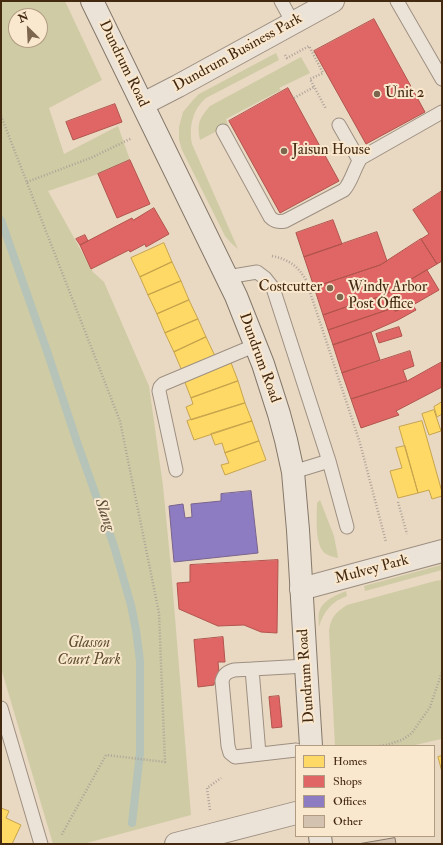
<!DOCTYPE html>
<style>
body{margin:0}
#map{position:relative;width:443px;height:845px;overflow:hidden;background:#e9d8c2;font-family:"IM FELL Double Pica",serif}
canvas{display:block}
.frame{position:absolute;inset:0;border:2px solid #432910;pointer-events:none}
.legend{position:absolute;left:295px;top:745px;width:140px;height:92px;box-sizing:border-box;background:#fae8ce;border:1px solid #b19c82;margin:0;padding:5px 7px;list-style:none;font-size:12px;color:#432910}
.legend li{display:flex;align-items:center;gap:8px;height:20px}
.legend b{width:20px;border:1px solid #b19c82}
.north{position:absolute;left:8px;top:8px;width:40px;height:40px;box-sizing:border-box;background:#fae8ce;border:1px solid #b19c82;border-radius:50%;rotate:336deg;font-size:11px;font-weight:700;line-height:16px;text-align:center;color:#432910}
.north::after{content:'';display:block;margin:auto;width:14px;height:18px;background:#7d664e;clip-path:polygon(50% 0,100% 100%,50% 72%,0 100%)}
</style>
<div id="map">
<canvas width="443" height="845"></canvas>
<div class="frame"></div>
<ul class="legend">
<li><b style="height:11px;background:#ffd966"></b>Homes</li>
<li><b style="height:11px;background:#e06666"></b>Shops</li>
<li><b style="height:11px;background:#8e7cc3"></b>Offices</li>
<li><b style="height:11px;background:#d4c2b1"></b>Other</li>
</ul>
<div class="north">N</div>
</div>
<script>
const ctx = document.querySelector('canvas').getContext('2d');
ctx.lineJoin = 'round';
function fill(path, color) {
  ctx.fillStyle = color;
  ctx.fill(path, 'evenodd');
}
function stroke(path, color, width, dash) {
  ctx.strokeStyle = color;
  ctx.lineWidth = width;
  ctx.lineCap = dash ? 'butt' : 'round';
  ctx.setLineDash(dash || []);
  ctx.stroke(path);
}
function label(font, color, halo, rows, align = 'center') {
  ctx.font = font + ' "IM FELL Double Pica",serif';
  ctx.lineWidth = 4;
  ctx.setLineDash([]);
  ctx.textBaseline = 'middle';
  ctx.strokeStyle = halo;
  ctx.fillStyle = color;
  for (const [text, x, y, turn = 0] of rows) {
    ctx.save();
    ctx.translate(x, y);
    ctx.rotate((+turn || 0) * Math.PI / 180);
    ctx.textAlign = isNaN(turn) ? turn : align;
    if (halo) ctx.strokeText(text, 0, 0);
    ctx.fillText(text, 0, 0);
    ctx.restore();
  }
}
fill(new Path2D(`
 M 1,1 L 65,1 L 102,80 L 49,108 L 64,154 L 118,126 L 130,160 L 98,174 L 48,191 L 93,272 L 104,282 L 149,386 L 163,486 L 171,568 L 191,815 L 83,844 L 53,844 L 1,668 ZM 16,16 L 40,16 L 40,40 L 16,40 Z
 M 276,53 L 279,60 L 206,98 C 192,110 189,127 192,144 L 238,249 L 231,243 L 225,236 L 182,150 L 179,140 L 179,127 L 183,112 L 194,99 L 199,94 Z
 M 301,57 L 310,73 L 279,88 L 281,90 L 226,119 L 228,125 L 200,140 C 197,123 199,119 210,106 Z
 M 320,500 L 334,536 L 338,557 L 338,558 C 334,557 329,556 326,554 C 314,546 317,516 317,503 Z
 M 441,565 L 442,570 L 365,591 L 364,586 Z
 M 442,580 L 442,737 L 441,739 L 411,746 L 335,746 L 329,631 C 331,617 335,613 347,605 L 435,581 Z
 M 346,591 L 347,596 C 332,601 323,612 319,627 C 319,623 318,618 319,613 C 322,600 335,596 346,591 Z`), '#cfcba5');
const homes = new Path2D(`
 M 164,243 L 172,262 L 140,277 L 131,258 Z
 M 172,262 L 181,281 L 148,295 L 140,277 Z
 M 181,281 L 189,300 L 157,314 L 148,295 Z
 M 189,300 L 198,319 L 165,333 L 157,314 Z
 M 198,319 L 206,337 L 174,352 L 165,333 Z
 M 206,337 L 215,356 L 182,371 L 174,352 Z
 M 230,360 L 238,381 L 191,398 L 184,380 Z
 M 238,381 L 245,403 L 191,420 L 186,407 L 193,404 L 191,398 Z
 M 442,402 L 442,414 L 437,417 L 434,407 Z
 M 245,403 L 252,421 L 194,440 L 187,421 Z
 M 434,410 L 441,431 L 429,435 L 422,414 Z
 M 252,421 L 259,441 L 225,453 L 222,443 L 215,445 L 211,434 Z
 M 422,421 L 442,492 L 442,496 L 432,499 L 429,490 L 418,493 L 399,427 Z
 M 259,441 L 266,460 L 225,475 L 221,465 L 229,463 L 225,453 Z
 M 405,446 L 418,493 L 398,498 L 390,471 L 402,468 L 396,448 Z
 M 442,756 L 442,772 L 438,757 Z
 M 1,808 L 9,811 L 6,818 L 21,825 L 12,844 L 1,844 Z`);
fill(homes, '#ffd966');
stroke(homes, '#c7a44c', 1);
const shops = new Path2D(`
 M 374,19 L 425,112 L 366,144 L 314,51 Z
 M 288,88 L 339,181 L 280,213 L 229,121 Z
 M 115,104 L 122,122 L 73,140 L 66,122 Z
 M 130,160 L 150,204 L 117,218 L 98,174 Z
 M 442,191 L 442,261 L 437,264 L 421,239 L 429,234 L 413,210 Z
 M 154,208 L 169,234 L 146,247 L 145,244 L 130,252 L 129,250 L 91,269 L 80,245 L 132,218 L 133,220 Z
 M 333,220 L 342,244 L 304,257 L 296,233 Z
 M 377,232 L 387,261 L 380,265 L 314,287 L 304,257 Z
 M 85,235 L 88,241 L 80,245 L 76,239 Z
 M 421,239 L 437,264 L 383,296 L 360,302 L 323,315 L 314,287 L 380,265 Z
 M 427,270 L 439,290 L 413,305 L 395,311 L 393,308 L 328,330 L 323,315 L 360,302 L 383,296 Z
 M 413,305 L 416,310 L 398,320 L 371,332 L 333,345 L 328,330 L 393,308 L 395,311 Z
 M 399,327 L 402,336 L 379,343 L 376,334 Z
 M 371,332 L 380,360 L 342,373 L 333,345 Z
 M 410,351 L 414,366 L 403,370 L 407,381 L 351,399 L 342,373 Z
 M 442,362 L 442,387 L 396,411 L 399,415 L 361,428 L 351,399 L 407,381 Z
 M 278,560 L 277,633 L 261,632 L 244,625 L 218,626 L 179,609 L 177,583 L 190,582 L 190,565 Z
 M 223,637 L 225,662 L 218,662 L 220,682 L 214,683 L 214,685 L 198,687 L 194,640 Z
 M 279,696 L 282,727 L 272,728 L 269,697 Z`);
fill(shops, '#e06666');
stroke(shops, '#b1544c', 1);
const offices = new Path2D(`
 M 251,491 L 258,553 L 174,562 L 169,506 L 183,504 L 185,518 L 192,517 L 191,504 L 221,501 L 221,494 Z`);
fill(offices, '#8e7cc3');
stroke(offices, '#78638d', 1);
stroke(new Path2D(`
 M 1,220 L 47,351 L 78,445 L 114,546 L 131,605 L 136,630 L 140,661 L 140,753 L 132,823`), '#b5c3b8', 8);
const building = new Path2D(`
 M 395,838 L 396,844 L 358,844 Z`);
fill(building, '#d4c2b1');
stroke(building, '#847869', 1);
const service = new Path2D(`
 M 281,1 L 293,23
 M 397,1 L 442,79
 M 339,125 L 359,160
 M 223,131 L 270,217 C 275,222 279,222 285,221 L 344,190 C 352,181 354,168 361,158 L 442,112
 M 227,277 L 257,272 L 265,278 L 273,288 L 329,461 L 347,527
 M 176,470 L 159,391 L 160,387 L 163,384 L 256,345
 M 293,472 L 329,461
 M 252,669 L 259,754
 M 1,708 L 41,844
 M 296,750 L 235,757 L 230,753 L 228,746 L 222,681 C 224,674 227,672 234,670 L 306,666`);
const minor = new Path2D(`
 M 143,104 L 178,86 L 333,1
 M 301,589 L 442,551
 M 176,844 L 296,813`);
const secondary = new Path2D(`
 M 92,1 L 236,296 L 263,364 L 279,414 L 286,440 L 293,472 L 298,530 L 306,666 L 311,746
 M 320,836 L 321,844`);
stroke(service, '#9d9081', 15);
stroke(minor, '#9d9081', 24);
stroke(secondary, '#847869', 24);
stroke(new Path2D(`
 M 285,55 L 287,58 L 309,46 L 323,73 L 310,79 L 326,109
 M 294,98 L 314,87
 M 1,116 L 120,421 L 159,613 L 165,762 L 106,755 L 61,836
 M 27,182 L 93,157 L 132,138
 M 272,256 C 288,259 298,266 306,280 L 360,443 L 386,542
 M 398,502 L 407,534
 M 380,746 L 386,745 L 402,740 L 412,733 L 430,707 L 442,672
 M 210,810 L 207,788 L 221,778`), '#ada398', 2.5, [1, 2]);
stroke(service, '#ece3d8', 13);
stroke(minor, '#ece3d8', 22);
stroke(secondary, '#ece3d8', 22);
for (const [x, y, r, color] of [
 [377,94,4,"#7d664e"],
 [284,151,4,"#7d664e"],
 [330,288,4,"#7d664e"],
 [340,297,4,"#7d664e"]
]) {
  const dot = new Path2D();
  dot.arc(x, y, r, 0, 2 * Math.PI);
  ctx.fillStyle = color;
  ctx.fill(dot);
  stroke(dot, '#fae8ce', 1.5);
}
label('15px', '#432910', '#fae8ce', [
 ["Dundrum Business Park",238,53,-29],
 ["Dundrum Road",123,64,64],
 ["Dundrum Road",259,358,70],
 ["Mulvey Park",372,570,-15],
 ["Dundrum Road",307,676,-94]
]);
label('15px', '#432910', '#fae8ce', [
 ["Unit 2",385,94],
 ["Jaisun House",292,151],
 ["Costcutter",322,288,"right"],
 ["Windy Arbor",348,288],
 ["Post Office",348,305]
], 'left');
label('italic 15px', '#614f30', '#fae8ce', [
 ["Glasson",89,644],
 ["Court Park",89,661]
]);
label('italic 16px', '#5a4d39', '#fae8ce', [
 ["Slang",104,515,71]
]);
</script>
